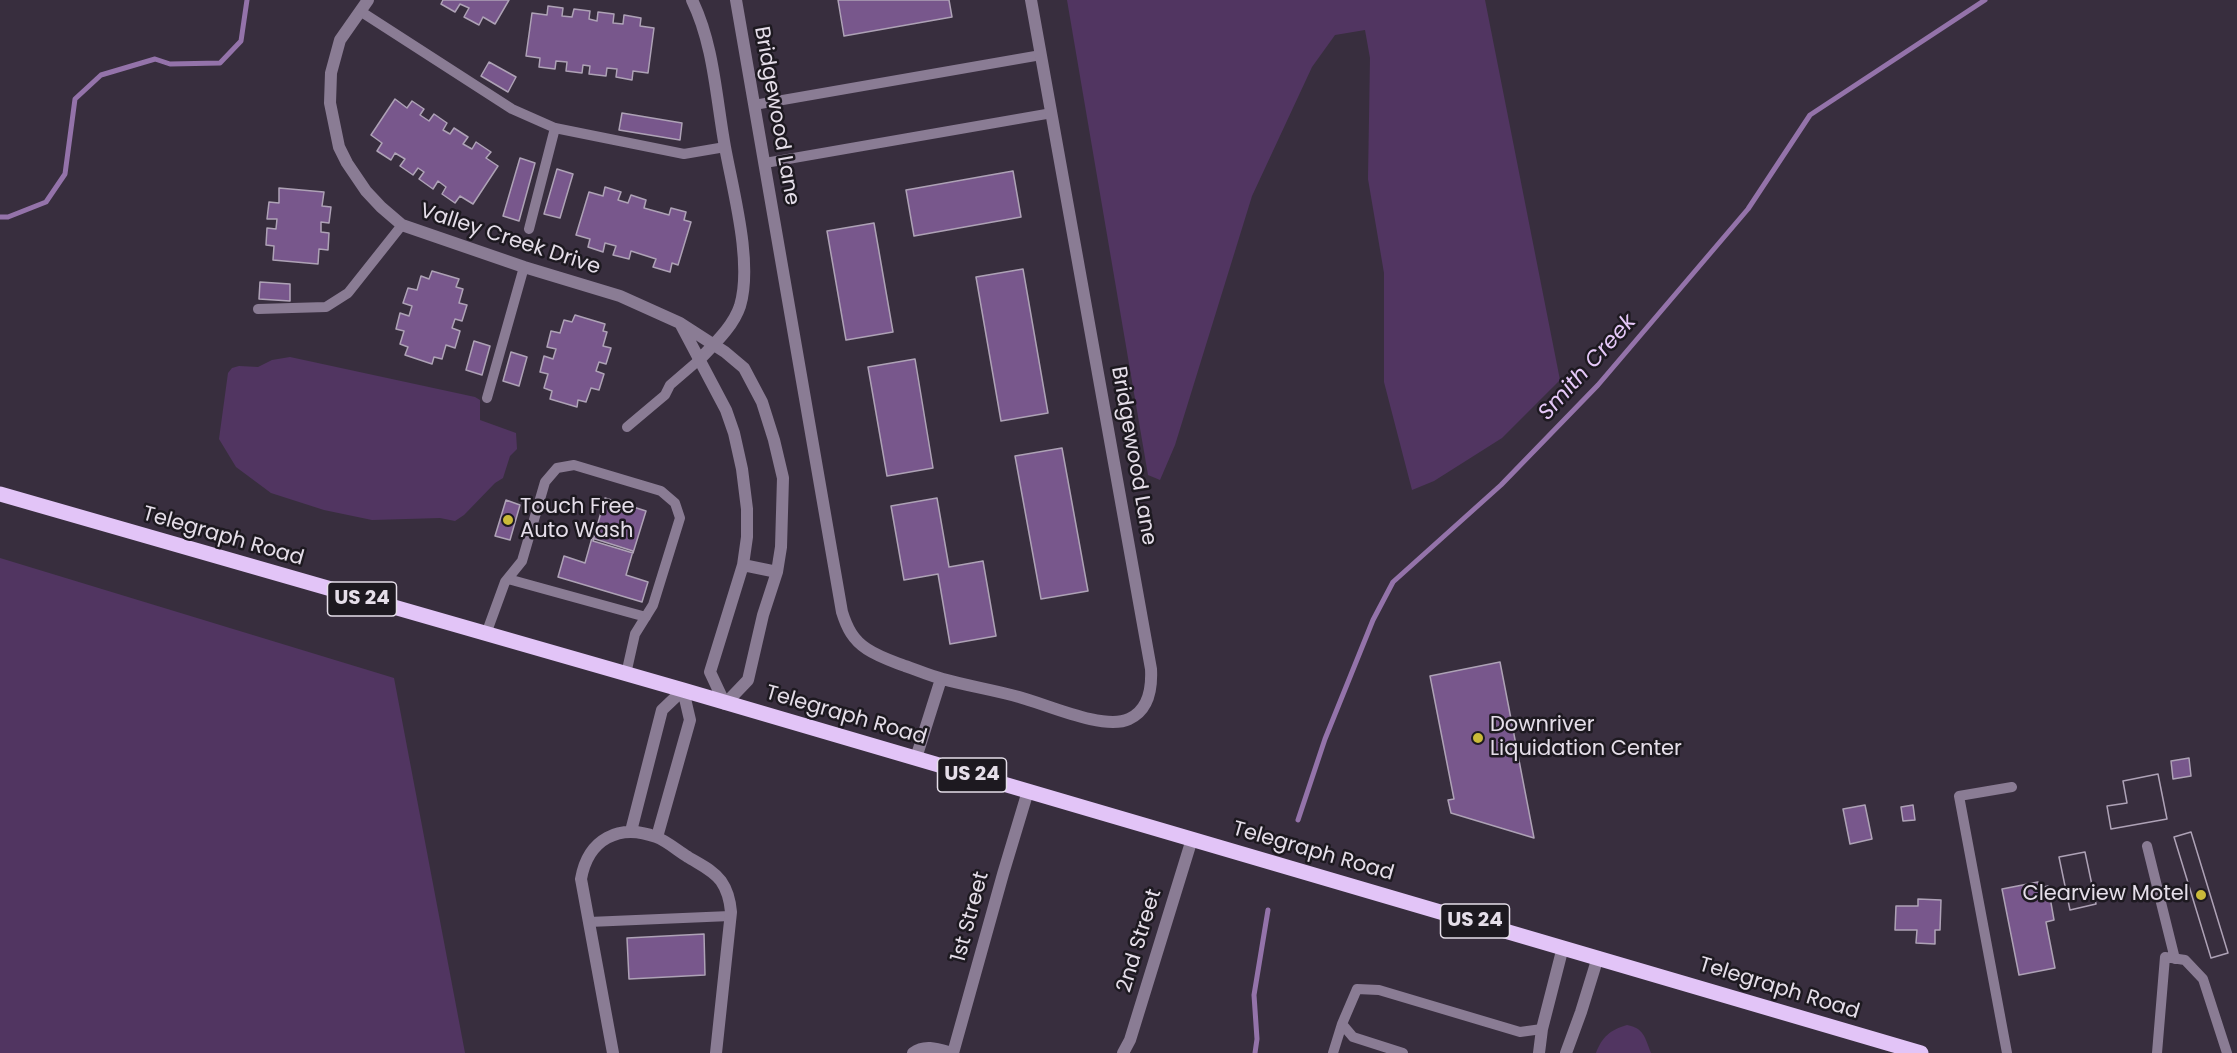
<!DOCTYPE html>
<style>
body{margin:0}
canvas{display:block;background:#382e3e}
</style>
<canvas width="2237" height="1053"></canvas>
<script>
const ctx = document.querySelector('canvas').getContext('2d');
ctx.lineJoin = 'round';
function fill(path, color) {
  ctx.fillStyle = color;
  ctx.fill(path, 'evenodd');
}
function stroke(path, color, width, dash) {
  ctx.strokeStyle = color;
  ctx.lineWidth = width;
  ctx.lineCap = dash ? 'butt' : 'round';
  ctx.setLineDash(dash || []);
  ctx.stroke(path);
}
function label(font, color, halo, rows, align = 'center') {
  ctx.font = font + ' Poppins,sans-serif';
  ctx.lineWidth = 5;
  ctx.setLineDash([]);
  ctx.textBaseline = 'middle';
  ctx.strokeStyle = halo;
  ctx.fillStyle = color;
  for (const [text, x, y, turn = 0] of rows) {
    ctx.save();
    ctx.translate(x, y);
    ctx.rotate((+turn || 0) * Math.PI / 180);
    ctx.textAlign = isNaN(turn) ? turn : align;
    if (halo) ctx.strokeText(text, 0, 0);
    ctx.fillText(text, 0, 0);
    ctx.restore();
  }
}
fill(new Path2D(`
 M 1067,0 L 1485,0 L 1560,380 L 1502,438 L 1434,481 L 1412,490 L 1384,382 L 1384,273 L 1368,179 L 1370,58 L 1365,30 L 1335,35 L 1312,67 L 1252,196 L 1175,445 L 1160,480 L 1148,475 Z
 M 290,357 L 475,397 L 480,400 L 480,420 L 516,433 L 517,449 L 510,456 L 503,478 L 495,483 L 464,515 L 455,521 L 440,518 L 372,520 L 324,510 L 271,493 L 236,467 L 219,439 L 228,373 L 232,368 L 239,366 L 258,367 L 272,360 Z
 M 0,558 L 394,678 L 465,1053 L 0,1053 Z
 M 1627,1025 C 1644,1028 1645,1038 1651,1053 L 1596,1053 C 1602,1037 1610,1030 1627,1025 Z`), '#513561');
stroke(new Path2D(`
 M 0,217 L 8,217 L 46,202 L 65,174 L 75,99 L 101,75 L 155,59 L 170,64 L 220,63 L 241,41 L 247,0
 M 1298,820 L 1325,739 L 1373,620 L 1393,582 L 1501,485 L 1598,385 L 1748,209 L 1810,115 L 1985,0
 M 1255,1053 L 1257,1039 L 1254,995 L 1268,910`), '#9473aa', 5);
const building = new Path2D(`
 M 443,0 L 509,0 L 495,24 L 483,17 L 479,25 L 464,17 L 469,8 L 460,4 L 455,12 L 441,4 Z
 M 838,0 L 949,0 L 952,17 L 844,36 Z
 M 548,6 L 563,8 L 562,16 L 572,17 L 574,9 L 590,11 L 589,19 L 597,21 L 598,12 L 614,14 L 613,23 L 623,24 L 624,15 L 641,18 L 640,26 L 654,28 L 648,73 L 633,71 L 632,80 L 616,77 L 617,69 L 607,68 L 606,76 L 589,74 L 590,66 L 583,65 L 582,73 L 566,71 L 567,62 L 556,61 L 555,69 L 539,67 L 540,58 L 526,56 L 532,13 L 547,15 Z
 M 489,62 L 516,77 L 508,92 L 481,76 Z
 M 395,99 L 407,108 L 412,101 L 424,109 L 420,115 L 429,121 L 434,114 L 447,123 L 443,130 L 450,134 L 454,128 L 468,137 L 463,144 L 472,149 L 476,142 L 491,152 L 486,158 L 498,166 L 473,204 L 460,196 L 455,203 L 442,194 L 446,187 L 438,181 L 433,189 L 419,179 L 424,172 L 418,168 L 413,175 L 400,166 L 405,159 L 395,153 L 391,160 L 377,151 L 382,143 L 371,135 Z
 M 622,113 L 682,123 L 680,140 L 619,130 Z
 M 520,158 L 535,163 L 519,221 L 503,216 Z
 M 557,169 L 573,174 L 560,218 L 544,214 Z
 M 1013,171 L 1021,217 L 914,236 L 906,190 Z
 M 605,187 L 621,192 L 618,200 L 628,203 L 631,195 L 646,200 L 644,208 L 669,215 L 671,208 L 686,212 L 684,220 L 691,222 L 678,265 L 672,263 L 670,272 L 653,267 L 656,259 L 631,251 L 629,259 L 613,255 L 616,246 L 605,243 L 603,252 L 588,247 L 590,239 L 576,235 L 589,192 L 603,196 Z
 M 279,188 L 324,192 L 322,206 L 331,207 L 329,223 L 321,222 L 321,232 L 329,233 L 328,250 L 319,249 L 318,264 L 273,260 L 274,246 L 266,245 L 267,228 L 276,229 L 277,219 L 267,219 L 269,202 L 279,203 Z
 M 874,223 L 893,332 L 846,340 L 827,231 Z
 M 1023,269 L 1048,413 L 1001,421 L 976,277 Z
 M 432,271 L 459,279 L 456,287 L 463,289 L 459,303 L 467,305 L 462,321 L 455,319 L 452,328 L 460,331 L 455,348 L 446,345 L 442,359 L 434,357 L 432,364 L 405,355 L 408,347 L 400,344 L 404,331 L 396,329 L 400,313 L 409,316 L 412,306 L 403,303 L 408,288 L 417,290 L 421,276 L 429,279 Z
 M 260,282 L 290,284 L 290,301 L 259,299 Z
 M 575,315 L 605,324 L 603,331 L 607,332 L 603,346 L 611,348 L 606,364 L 599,362 L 596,371 L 604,374 L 599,390 L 591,388 L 586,402 L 578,400 L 577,407 L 550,399 L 552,391 L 544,388 L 548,374 L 540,372 L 544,356 L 553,359 L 556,349 L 547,347 L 551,331 L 560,333 L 564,320 L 572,322 Z
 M 474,341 L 490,346 L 482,375 L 466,370 Z
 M 511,352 L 527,357 L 519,386 L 503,381 Z
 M 915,359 L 933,468 L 887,476 L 868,367 Z
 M 1062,448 L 1088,591 L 1041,599 L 1015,456 Z
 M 605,498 L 646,511 L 633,553 L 593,541 Z
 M 937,498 L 949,567 L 983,561 L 996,636 L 950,644 L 938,574 L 904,580 L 891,506 Z
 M 506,500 L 520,505 L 510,540 L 495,536 Z
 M 592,538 L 633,551 L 626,575 L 648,582 L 642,602 L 558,577 L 564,556 L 585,563 Z
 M 1500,662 L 1534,838 L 1451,813 L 1448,800 L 1454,799 L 1430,676 Z
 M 2189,758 L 2191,776 L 2173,779 L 2171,761 Z
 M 2158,774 L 2167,819 L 2111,829 L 2107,806 L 2127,803 L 2123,781 Z
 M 2158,774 L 2167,819 L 2111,829 L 2107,806 L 2127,803 L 2123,781 Z
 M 1865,805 L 1872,839 L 1850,844 L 1843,809 Z
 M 1913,805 L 1915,820 L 1903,821 L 1901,807 Z
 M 2191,832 L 2228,953 L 2211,958 L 2174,837 Z
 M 2191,832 L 2228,953 L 2211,958 L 2174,837 Z
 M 2085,852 L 2096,904 L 2070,910 L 2059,857 Z
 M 2085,852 L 2096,904 L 2070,910 L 2059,857 Z
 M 2038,882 L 2039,888 L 2048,886 L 2054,920 L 2046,922 L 2055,968 L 2019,975 L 2002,889 Z
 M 1918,899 L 1941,900 L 1940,930 L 1935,930 L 1935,944 L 1916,943 L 1917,930 L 1895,930 L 1896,906 L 1918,906 Z
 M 704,934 L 705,975 L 629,979 L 627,938 Z`);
fill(building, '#78578c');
stroke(building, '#aea2b6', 1.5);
stroke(new Path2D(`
 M 360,11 L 512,109 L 555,128 L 684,154 L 725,147
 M 754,105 L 1041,55
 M 765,163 L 1052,113
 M 529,229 L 555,128
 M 258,309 L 326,307 L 348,293 L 402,225
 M 487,398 L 524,267
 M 627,427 L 665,395 L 670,385 L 699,360
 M 508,579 L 646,617
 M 486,634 L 505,582 L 522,561 L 545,482 L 557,468 L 574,465 L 661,491 L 675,503 L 680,518 L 653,605 L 635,634 L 626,674
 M 2147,846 L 2175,959
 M 589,922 L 730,916
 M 1333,1053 L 1342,1024
 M 1403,1053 L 1353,1037 L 1342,1024 L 1357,989 L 1379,990 L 1520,1032 L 1542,1029
 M 2007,1053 L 1959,796 L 2012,787
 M 2157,1053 L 2165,957 L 2185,960 L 2203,979 L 2227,1053`), '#8a7c94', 10);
stroke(new Path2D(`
 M 368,0 L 340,40 L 331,73 L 330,103 L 339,147 L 347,163 L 366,191 L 381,207 L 402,225 L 524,267 L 620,296 L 680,323 L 725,352 L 744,368 L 762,402 L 774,440 L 783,478 L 781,547 L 777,572 L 763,615 L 748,680 L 725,704 L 710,672 L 743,565 L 747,537 L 747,509 L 742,469 L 734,433 L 726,410 L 680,323
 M 692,0 C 714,45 716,98 725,147 C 733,191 753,263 740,306 C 733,327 714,344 699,360
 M 736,0 L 842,612 C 847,628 853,640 867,649 C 879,657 892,661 905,666 C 917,670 930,676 943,679 C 968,686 994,690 1019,697 C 1046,704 1104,731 1129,719 C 1149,710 1152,688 1151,669 L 1031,0
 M 743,565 L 777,572
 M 916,758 L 941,679
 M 631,831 L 662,710 L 683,690
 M 657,837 L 690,720 L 683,690
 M 613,1053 L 581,879 C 588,839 619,823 656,837 C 667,841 678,851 688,857 C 699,864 713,870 721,881 C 728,891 730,900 731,912 L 716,1053
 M 913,1053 C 925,1044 938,1049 952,1053
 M 953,1053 L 1003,874 L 1028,791
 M 1123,1053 L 1130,1040 L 1192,839
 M 1539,1053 L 1542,1029 L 1563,947
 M 1566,1053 L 1581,1012 L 1598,957`), '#8a7c94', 12);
stroke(new Path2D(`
 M 0,494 L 683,690 L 1921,1053`), '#e2c4f7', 15);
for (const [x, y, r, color] of [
 [508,520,6,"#caba39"],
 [1478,738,6,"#caba39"],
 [2201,895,6,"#caba39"]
]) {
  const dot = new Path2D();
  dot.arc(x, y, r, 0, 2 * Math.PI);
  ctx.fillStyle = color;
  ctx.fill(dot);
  stroke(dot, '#1d1920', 2);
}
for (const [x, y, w] of [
 [362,599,69],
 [972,775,69],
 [1475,921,69]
]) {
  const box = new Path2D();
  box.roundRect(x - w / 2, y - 17, w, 34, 4.5);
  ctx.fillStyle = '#1d1920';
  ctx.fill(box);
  stroke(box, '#e5dee9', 1.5);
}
label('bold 20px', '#e5dee9', null, [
 ["US 24",362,599],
 ["US 24",972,775],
 ["US 24",1475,921]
]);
label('21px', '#e5dee9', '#1d1920', [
 ["Bridgewood Lane",776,116,80],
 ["Valley Creek Drive",510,240,18],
 ["Bridgewood Lane",1133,456,80],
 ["Telegraph Road",223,537,16],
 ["Telegraph Road",846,716,16],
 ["Telegraph Road",1313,852,16],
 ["1st Street",971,917,-75],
 ["2nd Street",1140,941,-73],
 ["Telegraph Road",1779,989,17]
]);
label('21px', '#e5dee9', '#1d1920', [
 ["Touch Free",520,508],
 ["Auto Wash",520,532],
 ["Downriver",1490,726],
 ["Liquidation Center",1490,750],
 ["Clearview Motel",2189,895,"right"]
], 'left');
label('italic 22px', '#e6c9f9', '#1d1920', [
 ["Smith Creek",1588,368,-48]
]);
</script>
